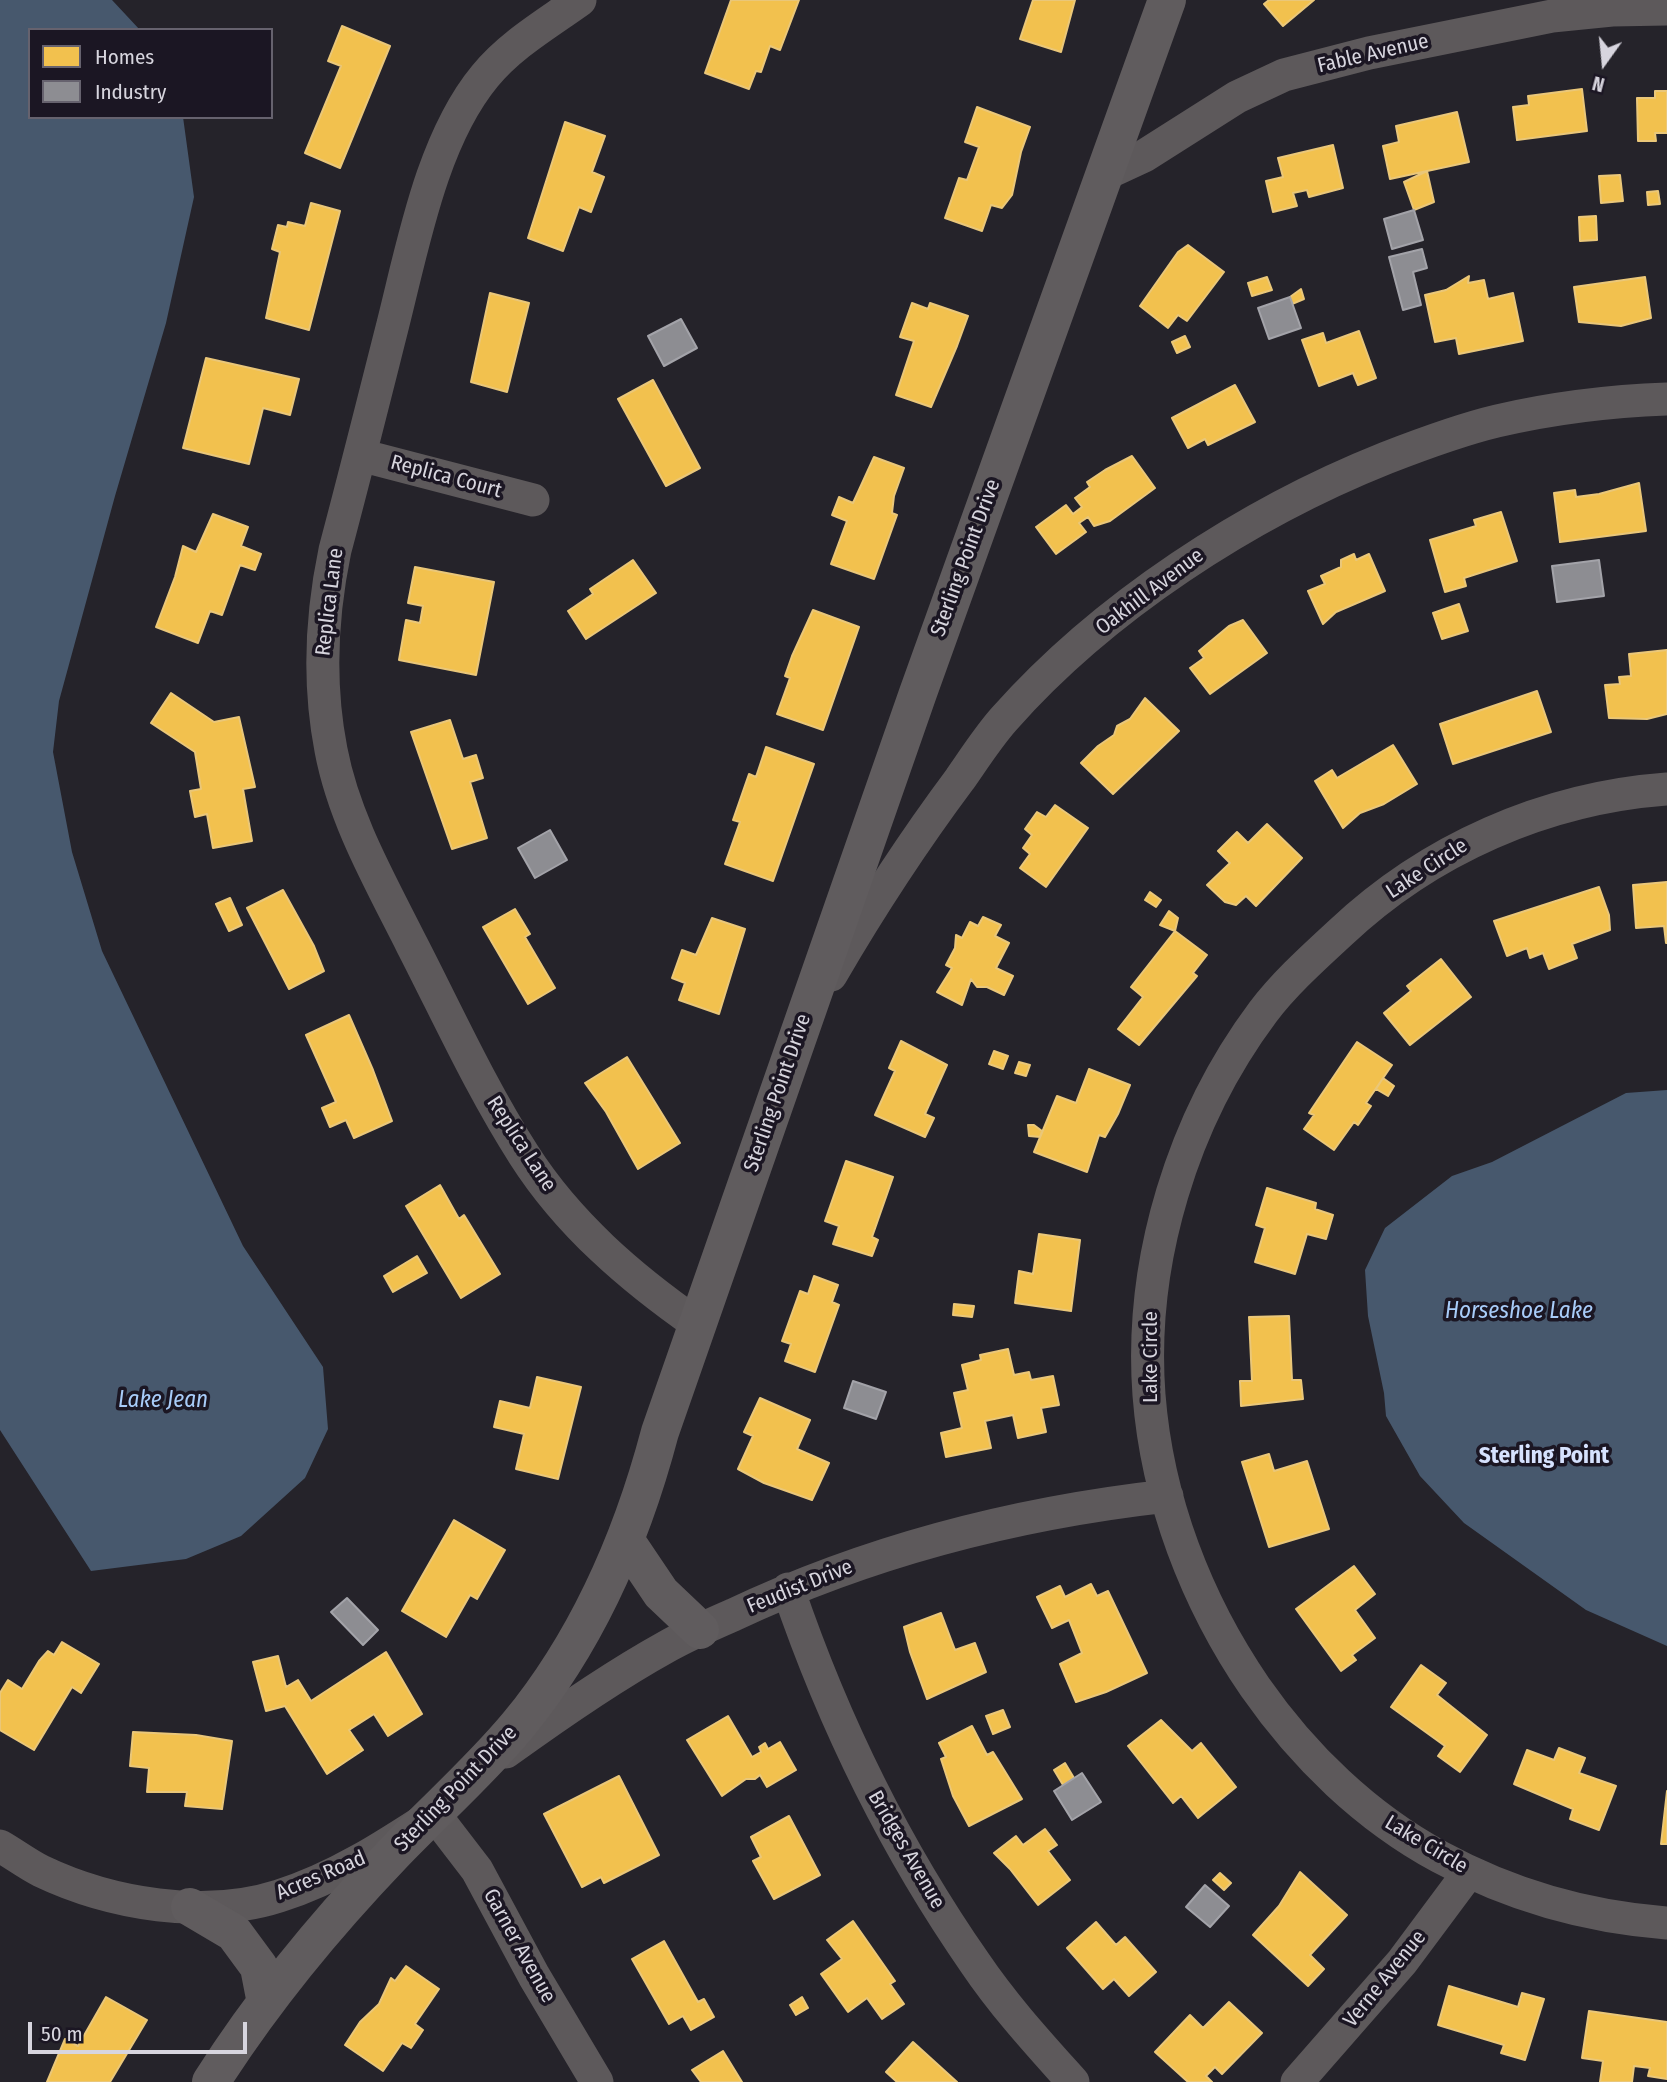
<!DOCTYPE html>
<style>
body{margin:0}
#map{position:relative;width:1667px;height:2082px;overflow:hidden;background:#25232a;font-family:"Fira Sans Condensed",sans-serif}
canvas{display:block}
.legend{position:absolute;left:28px;top:28px;width:245px;height:91px;box-sizing:border-box;background:#1b1623;border:2px solid #66626e;margin:0;padding:9px 12px;list-style:none;font-size:21px;color:#d7d5de}
.legend li{display:flex;align-items:center;gap:14px;height:35px}
.legend b{width:35px;border:2px solid #66626e}
.north{position:absolute;left:1569px;top:28px;width:70px;height:70px;-webkit-text-stroke:5px #1b1623;paint-order:stroke;rotate:195deg;font-size:19px;font-weight:700;line-height:28px;text-align:center;color:#d7d5de}
.north::after{content:'';display:block;margin:auto;width:24px;height:32px;background:#d7d5de;clip-path:polygon(50% 0,100% 100%,50% 72%,0 100%)}
.scale{position:absolute;left:28px;top:2022px;width:219px;height:32px;box-sizing:border-box;border:4px solid #d7d5de;border-top:0;padding-left:9px;font-size:21px;line-height:24px;white-space:nowrap;color:#d7d5de;-webkit-text-stroke:5px #1b1623;paint-order:stroke}
</style>
<div id="map">
<canvas width="1667" height="2082"></canvas>
<ul class="legend">
<li><b style="height:19px;background:#f2c14e"></b>Homes</li>
<li><b style="height:19px;background:#8d8d92"></b>Industry</li>
</ul>
<div class="north">N</div>
<div class="scale">50 m</div>
</div>
<script>
const ctx = document.querySelector('canvas').getContext('2d');
ctx.lineJoin = 'round';
function fill(path, color) {
  ctx.fillStyle = color;
  ctx.fill(path, 'evenodd');
}
function stroke(path, color, width, dash) {
  ctx.strokeStyle = color;
  ctx.lineWidth = width;
  ctx.lineCap = dash ? 'butt' : 'round';
  ctx.setLineDash(dash || []);
  ctx.stroke(path);
}
function label(font, color, halo, rows, align = 'center') {
  ctx.font = font + ' "Fira Sans Condensed",sans-serif';
  ctx.lineWidth = 7;
  ctx.setLineDash([]);
  ctx.textBaseline = 'middle';
  ctx.strokeStyle = halo;
  ctx.fillStyle = color;
  for (const [text, x, y, turn = 0] of rows) {
    ctx.save();
    ctx.translate(x, y);
    ctx.rotate((+turn || 0) * Math.PI / 180);
    ctx.textAlign = isNaN(turn) ? turn : align;
    if (halo) ctx.strokeText(text, 0, 0);
    ctx.fillText(text, 0, 0);
    ctx.restore();
  }
}
fill(new Path2D(`
 M 0,0 L 112,0 L 140,30 L 30,30 L 30,117 L 183,117 L 194,197 L 166,323 L 115,496 L 59,701 L 53,752 L 72,852 L 102,951 L 243,1246 L 323,1367 L 328,1429 L 305,1478 L 241,1536 L 186,1559 L 91,1571 L 0,1430 Z
 M 1667,1090 L 1667,1646 L 1586,1610 L 1464,1523 L 1420,1476 L 1386,1416 L 1384,1393 L 1368,1316 L 1365,1270 L 1385,1228 L 1452,1176 L 1492,1162 L 1626,1093 Z`), '#47586d');
const homes = new Path2D(`
 M 731,0 L 799,0 L 780,50 L 770,46 L 761,72 L 756,71 L 749,89 L 705,73 Z
 M 1033,0 L 1075,0 L 1061,52 L 1020,39 Z
 M 1269,0 L 1314,0 L 1283,26 L 1264,4 Z
 M 342,26 L 390,46 L 340,168 L 305,153 L 341,66 L 328,61 Z
 M 1582,89 L 1587,131 L 1517,140 L 1513,107 L 1529,105 L 1528,96 Z
 M 1655,91 L 1667,91 L 1667,133 L 1655,133 L 1656,141 L 1638,141 L 1637,98 L 1655,98 Z
 M 977,107 L 1030,127 L 1021,152 L 1012,195 L 1002,208 L 991,205 L 982,231 L 945,218 L 959,178 L 967,180 L 979,147 L 965,142 Z
 M 1457,112 L 1469,162 L 1390,179 L 1383,146 L 1399,142 L 1396,126 Z
 M 565,122 L 605,136 L 592,172 L 604,177 L 591,212 L 579,207 L 563,251 L 528,238 Z
 M 1333,145 L 1343,188 L 1309,197 L 1307,190 L 1293,193 L 1297,206 L 1273,212 L 1266,181 L 1283,177 L 1278,158 Z
 M 1427,171 L 1434,202 L 1414,210 L 1404,182 Z
 M 1620,175 L 1623,201 L 1601,203 L 1599,176 Z
 M 1658,191 L 1660,204 L 1648,205 L 1647,192 Z
 M 311,203 L 340,211 L 309,330 L 266,318 L 280,252 L 272,249 L 278,225 L 287,227 L 288,222 L 305,226 Z
 M 1596,216 L 1597,240 L 1580,241 L 1579,217 Z
 M 1188,245 L 1224,272 L 1187,321 L 1178,315 L 1168,328 L 1140,306 L 1178,252 Z
 M 1469,276 L 1468,283 L 1484,280 L 1488,299 L 1513,293 L 1523,341 L 1459,354 L 1456,338 L 1435,342 L 1425,295 L 1446,290 Z
 M 1267,277 L 1272,290 L 1252,296 L 1248,283 Z
 M 1645,277 L 1651,318 L 1621,326 L 1579,322 L 1574,287 Z
 M 1301,289 L 1304,299 L 1292,304 L 1290,297 Z
 M 490,293 L 529,303 L 507,392 L 471,382 Z
 M 912,303 L 928,309 L 930,303 L 968,316 L 957,346 L 931,407 L 896,395 L 914,341 L 900,337 Z
 M 1359,331 L 1376,378 L 1358,385 L 1353,373 L 1319,386 L 1302,340 L 1323,333 L 1326,343 Z
 M 1185,336 L 1190,347 L 1177,353 L 1172,342 Z
 M 206,358 L 299,379 L 290,415 L 263,408 L 249,464 L 183,448 Z
 M 653,380 L 700,468 L 666,486 L 618,399 Z
 M 1235,385 L 1255,422 L 1208,445 L 1205,439 L 1188,448 L 1172,418 Z
 M 1132,456 L 1155,488 L 1110,521 L 1094,526 L 1088,517 L 1079,523 L 1086,532 L 1056,554 L 1036,527 L 1066,505 L 1073,514 L 1082,507 L 1075,498 L 1090,487 L 1087,482 L 1105,470 Z
 M 874,457 L 904,468 L 894,496 L 892,513 L 897,515 L 874,579 L 831,564 L 847,521 L 832,515 L 839,497 L 853,503 Z
 M 1639,483 L 1646,531 L 1560,542 L 1554,493 L 1575,490 L 1576,497 L 1599,494 Z
 M 1501,512 L 1517,561 L 1464,578 L 1466,586 L 1445,592 L 1430,540 L 1476,526 L 1474,520 Z
 M 213,514 L 248,527 L 241,546 L 261,554 L 255,570 L 240,565 L 222,615 L 210,611 L 198,643 L 156,627 L 175,577 L 183,546 L 196,552 Z
 M 1354,554 L 1356,560 L 1369,554 L 1385,591 L 1336,612 L 1323,624 L 1308,591 L 1325,584 L 1321,576 L 1341,567 L 1341,560 Z
 M 633,560 L 656,593 L 586,639 L 568,611 L 593,594 L 590,589 Z
 M 415,567 L 494,582 L 476,675 L 399,660 L 406,620 L 420,623 L 423,606 L 408,603 Z
 M 1459,604 L 1468,631 L 1442,639 L 1433,613 Z
 M 813,610 L 859,627 L 823,730 L 777,714 L 790,678 L 785,676 L 792,656 Z
 M 1243,620 L 1267,653 L 1210,694 L 1190,668 L 1204,658 L 1199,651 L 1229,626 Z
 M 1667,650 L 1667,714 L 1647,719 L 1609,718 L 1605,685 L 1620,684 L 1619,677 L 1631,676 L 1629,654 Z
 M 1537,691 L 1551,732 L 1453,764 L 1440,724 Z
 M 171,693 L 214,722 L 239,717 L 255,787 L 243,789 L 252,841 L 213,848 L 207,814 L 195,817 L 190,791 L 201,789 L 195,752 L 151,723 Z
 M 1145,698 L 1179,731 L 1113,794 L 1081,763 L 1098,746 L 1114,735 L 1117,726 L 1130,719 Z
 M 450,720 L 463,759 L 476,755 L 483,778 L 470,782 L 487,838 L 452,849 L 411,732 Z
 M 1393,745 L 1417,784 L 1384,804 L 1360,813 L 1343,828 L 1315,781 L 1332,770 L 1337,778 Z
 M 766,747 L 814,764 L 773,881 L 725,864 L 740,822 L 733,820 L 749,774 L 756,777 Z
 M 1055,805 L 1088,828 L 1046,887 L 1020,868 L 1030,854 L 1023,848 L 1032,835 L 1025,829 L 1037,812 L 1046,817 Z
 M 1267,824 L 1302,858 L 1256,906 L 1246,896 L 1236,905 L 1225,902 L 1207,885 L 1230,863 L 1218,851 L 1237,832 L 1248,843 Z
 M 1667,882 L 1667,943 L 1666,943 L 1664,926 L 1636,928 L 1633,885 Z
 M 1599,887 L 1609,915 L 1610,930 L 1572,944 L 1577,958 L 1549,969 L 1543,953 L 1530,958 L 1527,948 L 1507,956 L 1494,921 Z
 M 283,890 L 314,946 L 324,971 L 289,989 L 247,908 Z
 M 1150,892 L 1161,900 L 1156,907 L 1145,900 Z
 M 230,898 L 242,925 L 229,931 L 216,904 Z
 M 515,909 L 530,934 L 525,937 L 555,988 L 528,1004 L 483,927 Z
 M 1169,911 L 1178,918 L 1175,931 L 1160,925 Z
 M 983,917 L 1001,925 L 995,936 L 1009,943 L 996,968 L 1013,976 L 1004,995 L 987,987 L 977,987 L 971,979 L 962,1005 L 937,992 L 952,968 L 946,965 L 955,948 L 956,935 L 962,938 L 970,922 L 978,926 Z
 M 712,918 L 745,929 L 719,1014 L 679,1000 L 685,983 L 672,978 L 682,950 L 696,955 Z
 M 1175,931 L 1207,955 L 1193,973 L 1197,976 L 1139,1045 L 1118,1029 L 1143,997 L 1131,987 Z
 M 1441,959 L 1471,997 L 1410,1045 L 1384,1013 L 1411,991 L 1407,986 Z
 M 349,1015 L 373,1070 L 392,1121 L 354,1138 L 346,1120 L 330,1127 L 322,1108 L 336,1102 L 306,1035 Z
 M 901,1041 L 947,1065 L 925,1114 L 934,1118 L 925,1137 L 875,1115 L 895,1071 L 889,1068 Z
 M 1357,1042 L 1392,1065 L 1366,1103 L 1371,1106 L 1358,1125 L 1354,1122 L 1334,1150 L 1304,1129 L 1314,1115 L 1309,1113 Z
 M 994,1051 L 1008,1056 L 1003,1069 L 989,1064 Z
 M 627,1057 L 680,1143 L 638,1169 L 606,1112 L 585,1083 Z
 M 1019,1062 L 1030,1065 L 1026,1076 L 1015,1073 Z
 M 1089,1069 L 1130,1085 L 1118,1114 L 1105,1137 L 1099,1135 L 1087,1172 L 1034,1152 L 1057,1096 L 1076,1103 Z
 M 1383,1078 L 1394,1086 L 1388,1096 L 1376,1089 Z
 M 1028,1125 L 1034,1125 L 1042,1131 L 1040,1137 L 1029,1136 Z
 M 846,1161 L 893,1177 L 872,1237 L 878,1240 L 872,1256 L 833,1244 L 839,1226 L 825,1221 Z
 M 440,1185 L 459,1219 L 464,1215 L 500,1274 L 461,1298 L 406,1206 Z
 M 1267,1188 L 1316,1203 L 1315,1209 L 1333,1215 L 1326,1239 L 1307,1234 L 1295,1274 L 1255,1262 L 1265,1228 L 1256,1225 Z
 M 1039,1234 L 1080,1240 L 1071,1311 L 1015,1303 L 1019,1271 L 1033,1274 Z
 M 417,1256 L 427,1273 L 393,1292 L 384,1276 Z
 M 814,1276 L 838,1285 L 832,1302 L 839,1305 L 815,1372 L 785,1361 L 791,1344 L 782,1341 L 800,1291 L 808,1294 Z
 M 954,1304 L 974,1306 L 972,1317 L 953,1315 Z
 M 1289,1316 L 1292,1380 L 1301,1380 L 1303,1399 L 1241,1406 L 1240,1381 L 1252,1381 L 1249,1317 Z
 M 1008,1349 L 1014,1375 L 1029,1372 L 1031,1380 L 1053,1376 L 1059,1405 L 1041,1408 L 1046,1432 L 1018,1438 L 1013,1415 L 985,1421 L 991,1448 L 946,1457 L 941,1433 L 962,1428 L 954,1393 L 968,1390 L 962,1365 L 981,1360 L 980,1355 Z
 M 537,1377 L 581,1387 L 558,1479 L 516,1469 L 524,1434 L 494,1427 L 500,1401 L 530,1408 Z
 M 760,1398 L 810,1420 L 797,1449 L 829,1463 L 812,1500 L 764,1483 L 738,1469 L 753,1436 L 744,1432 Z
 M 1269,1454 L 1274,1471 L 1307,1461 L 1329,1529 L 1269,1547 L 1242,1462 Z
 M 454,1520 L 505,1550 L 477,1599 L 470,1595 L 446,1637 L 402,1611 Z
 M 1354,1566 L 1375,1594 L 1355,1610 L 1375,1638 L 1352,1655 L 1356,1660 L 1341,1671 L 1296,1609 Z
 M 1091,1584 L 1097,1596 L 1108,1591 L 1147,1673 L 1106,1692 L 1076,1702 L 1060,1664 L 1082,1653 L 1069,1620 L 1052,1628 L 1037,1597 L 1060,1586 L 1065,1597 Z
 M 941,1613 L 955,1650 L 975,1643 L 986,1672 L 927,1699 L 910,1652 L 904,1627 Z
 M 62,1642 L 99,1664 L 81,1693 L 72,1687 L 34,1750 L 0,1730 L 0,1693 L 8,1680 L 22,1689 L 39,1661 L 48,1651 L 54,1655 Z
 M 386,1652 L 422,1714 L 388,1736 L 374,1714 L 349,1730 L 363,1750 L 327,1774 L 285,1706 L 266,1711 L 253,1662 L 278,1656 L 286,1687 L 298,1680 L 311,1701 Z
 M 1421,1665 L 1446,1683 L 1437,1695 L 1487,1735 L 1460,1772 L 1438,1756 L 1445,1746 L 1391,1707 Z
 M 1003,1710 L 1010,1727 L 993,1734 L 986,1716 Z
 M 728,1716 L 752,1757 L 761,1752 L 759,1747 L 765,1743 L 768,1749 L 780,1742 L 796,1770 L 767,1787 L 760,1775 L 755,1779 L 746,1779 L 722,1796 L 687,1740 Z
 M 1161,1720 L 1192,1751 L 1201,1743 L 1236,1787 L 1198,1818 L 1181,1796 L 1173,1803 L 1128,1746 Z
 M 972,1726 L 987,1755 L 993,1752 L 1022,1799 L 969,1826 L 953,1796 L 941,1759 L 946,1757 L 939,1743 Z
 M 133,1732 L 196,1735 L 232,1741 L 222,1809 L 185,1806 L 187,1792 L 147,1792 L 149,1768 L 130,1766 Z
 M 1559,1748 L 1585,1758 L 1579,1773 L 1616,1786 L 1599,1830 L 1570,1819 L 1573,1809 L 1514,1784 L 1527,1750 L 1554,1760 Z
 M 1065,1763 L 1074,1778 L 1063,1785 L 1054,1770 Z
 M 619,1776 L 659,1855 L 604,1883 L 601,1877 L 582,1887 L 544,1814 Z
 M 1667,1791 L 1667,1844 L 1661,1844 Z
 M 789,1816 L 820,1875 L 774,1899 L 753,1861 L 761,1857 L 751,1837 Z
 M 1045,1829 L 1057,1845 L 1048,1851 L 1070,1880 L 1038,1905 L 1010,1869 L 994,1853 L 1016,1836 L 1023,1845 Z
 M 1300,1872 L 1347,1915 L 1310,1955 L 1324,1969 L 1308,1986 L 1253,1935 L 1279,1906 Z
 M 1220,1873 L 1231,1883 L 1224,1890 L 1213,1880 Z
 M 853,1921 L 895,1981 L 890,1984 L 904,2004 L 882,2019 L 867,1998 L 848,2012 L 821,1974 L 842,1959 L 827,1940 Z
 M 1096,1922 L 1116,1945 L 1125,1937 L 1156,1972 L 1129,1996 L 1114,1979 L 1103,1989 L 1067,1948 Z
 M 664,1941 L 698,2002 L 704,1999 L 714,2017 L 691,2030 L 683,2016 L 669,2024 L 632,1959 Z
 M 406,1966 L 439,1989 L 415,2024 L 423,2030 L 411,2048 L 402,2043 L 383,2071 L 345,2045 L 360,2022 L 379,2004 L 391,1978 L 395,1981 Z
 M 1449,1986 L 1518,2007 L 1522,1993 L 1544,1999 L 1525,2060 L 1501,2053 L 1504,2045 L 1438,2025 Z
 M 106,1997 L 147,2020 L 110,2082 L 47,2082 L 65,2039 L 78,2046 Z
 M 802,1997 L 808,2008 L 796,2015 L 790,2005 Z
 M 1229,2002 L 1262,2033 L 1222,2074 L 1215,2067 L 1206,2076 L 1212,2082 L 1188,2082 L 1155,2052 L 1190,2015 L 1203,2028 Z
 M 1589,2011 L 1667,2022 L 1667,2079 L 1648,2076 L 1650,2068 L 1634,2066 L 1632,2082 L 1600,2082 L 1603,2061 L 1582,2058 Z
 M 913,2042 L 957,2082 L 897,2082 L 886,2072 Z
 M 723,2051 L 742,2082 L 701,2082 L 692,2070 Z`);
fill(homes, '#f2c14e');
stroke(homes, '#eac779', 2);
const industry = new Path2D(`
 M 1414,210 L 1423,240 L 1392,249 L 1384,219 Z
 M 1422,249 L 1427,268 L 1413,272 L 1421,305 L 1403,310 L 1389,257 Z
 M 1290,297 L 1301,328 L 1269,339 L 1258,308 Z
 M 681,319 L 697,348 L 664,366 L 648,336 Z
 M 1599,560 L 1604,596 L 1557,602 L 1552,566 Z
 M 550,830 L 567,860 L 535,878 L 518,848 Z
 M 853,1381 L 886,1392 L 876,1419 L 844,1408 Z
 M 347,1598 L 378,1630 L 363,1645 L 331,1612 Z
 M 1082,1773 L 1101,1802 L 1072,1820 L 1054,1791 Z
 M 1205,1885 L 1229,1906 L 1210,1927 L 1186,1907 Z`);
fill(industry, '#8d8d92');
stroke(industry, '#a3a3a9', 2);
stroke(new Path2D(`
 M 580,0 C 548,23 510,45 485,76 C 432,140 413,245 393,324 C 374,399 355,475 335,550 C 321,617 318,683 331,750 C 344,819 381,883 412,945 C 448,1015 481,1088 524,1155 C 568,1224 631,1278 697,1324
 M 1103,175 L 1144,156 L 1237,97 L 1284,75 L 1369,53 L 1552,16 L 1612,10 L 1667,9
 M 360,455 L 533,500
 M 1667,789 C 1545,798 1429,849 1340,933 C 1313,958 1285,983 1263,1012 C 1183,1119 1139,1261 1149,1395 C 1157,1499 1196,1601 1255,1687 C 1303,1756 1366,1817 1440,1857 C 1510,1895 1588,1917 1667,1923
 M 831,975 C 870,908 913,842 960,779 C 974,759 988,737 1004,719 C 1103,607 1248,513 1386,458 C 1422,444 1459,430 1497,421 C 1553,408 1610,401 1667,399
 M 788,1589 C 833,1721 895,1848 975,1963 C 1004,2006 1039,2044 1073,2082
 M 506,1752 C 557,1715 610,1678 666,1647 C 687,1635 710,1625 733,1615 C 871,1550 1015,1513 1167,1496
 M 0,1846 C 14,1854 27,1864 41,1871 C 110,1904 205,1920 279,1896 C 336,1878 385,1846 434,1814 L 477,1870 L 534,1976 L 597,2082
 M 1297,2082 L 1402,1962 L 1469,1872`), '#5d595b', 33);
stroke(new Path2D(`
 M 626,1541 L 661,1593 L 700,1630
 M 190,1907 L 234,1933 L 259,1967 L 266,2003
 M 211,2082 C 263,2000 325,1925 392,1855 C 434,1811 479,1772 518,1725 C 588,1640 632,1538 660,1432 L 918,693 L 1167,0`), '#605c5e', 38);
label('21px', '#d7d5de', '#1b1623', [
 ["Fable Avenue",1373,54,-13],
 ["Replica Court",446,477,15],
 ["Sterling Point Drive",966,558,-70],
 ["Oakhill Avenue",1150,592,-37],
 ["Replica Lane",330,602,-83],
 ["Lake Circle",1427,869,-33],
 ["Sterling Point Drive",778,1093,-71],
 ["Replica Lane",521,1144,57],
 ["Lake Circle",1151,1357,-90],
 ["Feudist Drive",800,1587,-22],
 ["Sterling Point Drive",456,1789,-46],
 ["Lake Circle",1426,1845,31],
 ["Bridges Avenue",906,1850,60],
 ["Acres Road",321,1876,-23],
 ["Garner Avenue",519,1946,61],
 ["Verne Avenue",1385,1979,-51]
]);
label('italic 23px', '#a8ccf9', '#1b1623', [
 ["Horseshoe Lake",1519,1312],
 ["Lake Jean",163,1401]
]);
label('bold 23px', '#d6e2fe', '#1b1623', [
 ["Sterling Point",1544,1457]
]);
</script>
